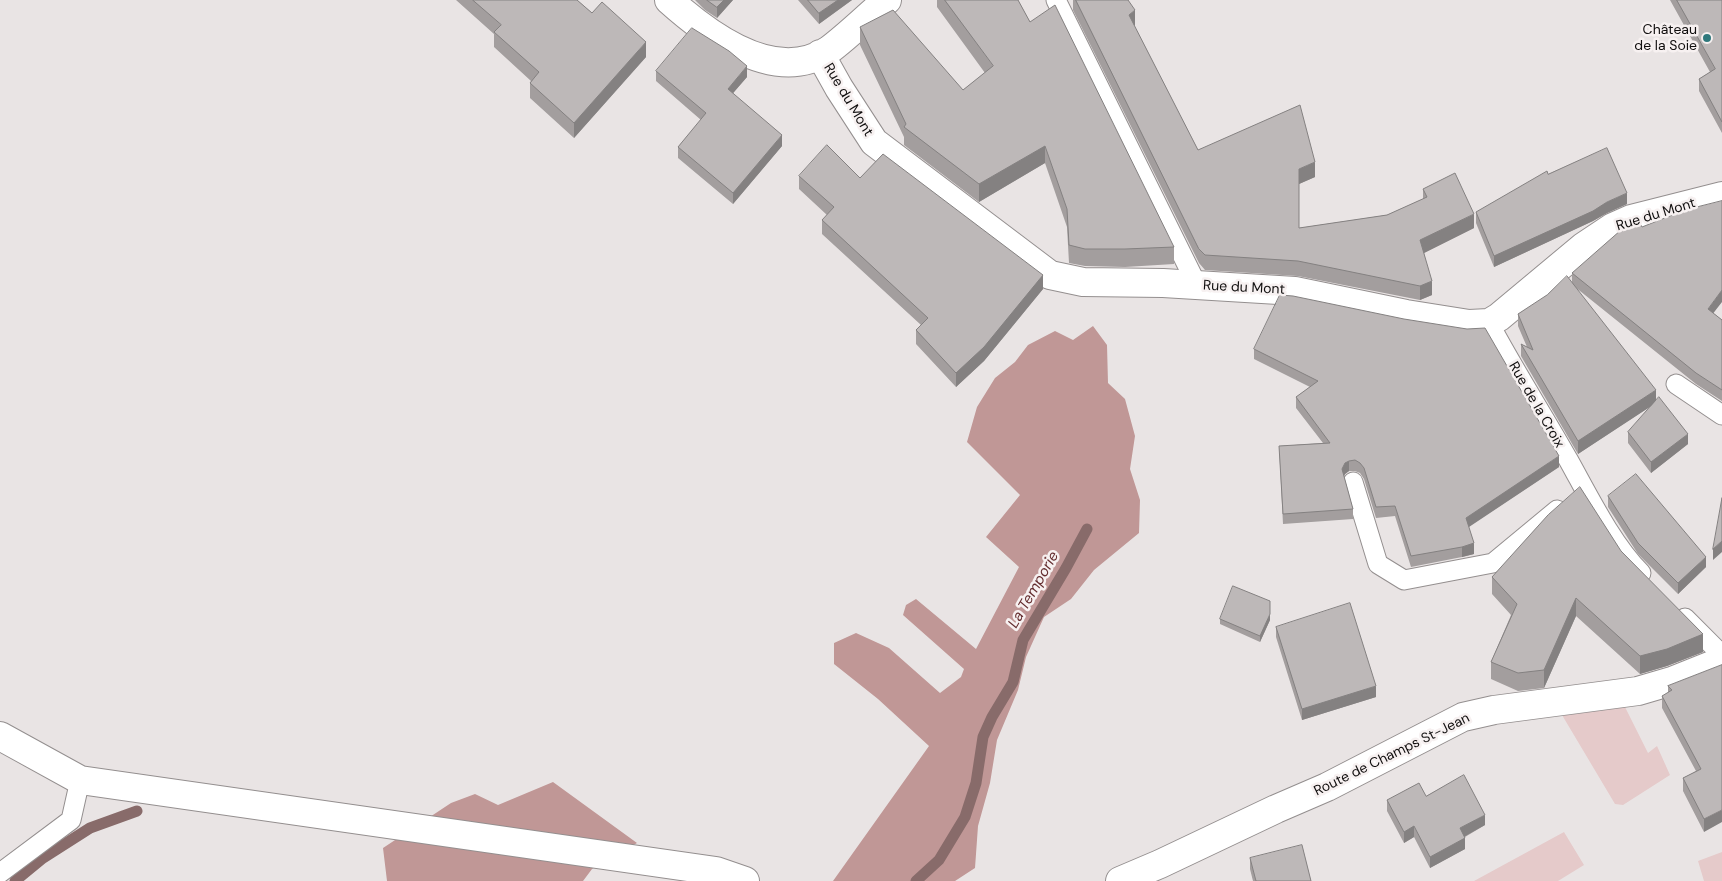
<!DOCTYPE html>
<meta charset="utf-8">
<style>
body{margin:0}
canvas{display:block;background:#e9e4e4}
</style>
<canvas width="1722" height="881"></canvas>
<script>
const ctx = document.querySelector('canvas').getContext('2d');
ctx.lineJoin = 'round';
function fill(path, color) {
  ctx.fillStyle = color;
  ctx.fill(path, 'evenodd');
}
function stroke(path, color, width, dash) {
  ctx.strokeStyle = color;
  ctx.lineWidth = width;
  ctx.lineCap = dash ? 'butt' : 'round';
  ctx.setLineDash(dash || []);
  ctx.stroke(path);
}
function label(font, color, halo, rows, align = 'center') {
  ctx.font = font + ' "DM Sans",sans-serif';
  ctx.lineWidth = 5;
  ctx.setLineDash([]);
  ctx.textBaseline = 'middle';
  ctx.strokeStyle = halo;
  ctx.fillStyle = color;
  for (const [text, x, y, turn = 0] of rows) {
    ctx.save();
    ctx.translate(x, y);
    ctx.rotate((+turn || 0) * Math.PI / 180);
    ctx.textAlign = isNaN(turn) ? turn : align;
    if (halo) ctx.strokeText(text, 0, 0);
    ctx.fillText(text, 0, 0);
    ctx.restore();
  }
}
fill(new Path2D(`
 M 1623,703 L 1648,753 L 1657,746 L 1670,775 L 1623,805 L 1615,804 L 1562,715 Z
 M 1564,832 L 1584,865 L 1558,881 L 1474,881 Z
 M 1722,852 L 1722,881 L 1704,881 L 1698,861 Z`), '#e5caca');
fill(new Path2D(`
 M 1093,326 L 1107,345 L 1108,383 L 1125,399 L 1135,436 L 1130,469 L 1140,500 L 1139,533 L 1094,570 L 1071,599 L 1044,617 L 1026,657 L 1018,690 L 997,740 L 990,783 L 978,826 L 975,868 L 955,881 L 833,881 L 929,746 L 878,699 L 834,664 L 834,643 L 856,633 L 889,648 L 940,693 L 961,677 L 964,669 L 903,615 L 906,605 L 916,599 L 976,649 L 1019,567 L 986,537 L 1020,495 L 967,442 L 977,407 L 995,378 L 1015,362 L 1028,345 L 1055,331 L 1073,340 Z
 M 553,782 L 637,843 L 592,869 L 583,881 L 387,881 L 383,848 L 451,803 L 475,794 L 498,805 Z`), '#c09796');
stroke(new Path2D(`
 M 15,881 L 43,858 L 90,828 L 137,811
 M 916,881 L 939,860 L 965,817 L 976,783 L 983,737 L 992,717 L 1013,682 L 1023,640 L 1066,568 L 1087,529`), '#886b6a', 11);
const lane = new Path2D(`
 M 1056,0 L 1197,285
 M 1489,323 C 1514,370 1543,415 1569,461 C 1589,497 1612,544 1641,573
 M 1676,384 L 1722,415
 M 1353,482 L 1378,564 L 1404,580 L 1493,563 L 1557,510
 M 1685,618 L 1722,655
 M 0,873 L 71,820 L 80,780`);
const street = new Path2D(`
 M 669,0 C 708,35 775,86 829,50 C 849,35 868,16 887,0
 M 820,54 L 839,88 L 874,142 L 1050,275 L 1083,282 L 1163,283 L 1295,291 L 1406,314 L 1469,324 L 1489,323 L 1499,317 L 1583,247 L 1613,227 L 1631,219 L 1722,196
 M 0,736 L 80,780 L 716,871 L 745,881
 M 1120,881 L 1160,864 L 1276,809 L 1327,787 L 1463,717 L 1494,710 L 1638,691 L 1672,681 L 1722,661`);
stroke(lane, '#948f8f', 21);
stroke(street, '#948f8f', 30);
stroke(lane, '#fff', 19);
stroke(street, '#fff', 28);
fill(new Path2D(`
 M 456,0 L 577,0 L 592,13 L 646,57 L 574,138 L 530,98 L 530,83 L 531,81 L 494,47 L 494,34 Z
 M 695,0 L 733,0 L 717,18 L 705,10 Z
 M 798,0 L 852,0 L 819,24 Z
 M 937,0 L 1018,0 L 1030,22 L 1174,247 L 1174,264 L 1125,267 L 1085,266 L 1069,263 L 1067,227 L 1045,163 L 979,202 L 904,145 L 904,137 L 860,45 L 860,27 L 963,90 L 985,73 L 937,7 Z
 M 1073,0 L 1128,0 L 1135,25 L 1134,25 L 1198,150 L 1315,177 L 1299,184 L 1299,228 L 1387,215 L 1423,199 L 1423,189 L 1474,228 L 1424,253 L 1432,295 L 1420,300 L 1298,276 L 1205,270 L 1199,263 L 1073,10 Z
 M 1670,0 L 1722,0 L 1722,133 L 1699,91 L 1699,79 L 1710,72 Z
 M 656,71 L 747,77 L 733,93 L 782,146 L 733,204 L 678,158 L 678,147 L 701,120 L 656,81 Z
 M 799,176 L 860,178 L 1043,289 L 984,361 L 956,387 L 916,344 L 916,330 L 921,325 L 822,234 L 822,220 L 827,215 L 799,189 Z
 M 1627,204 L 1607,213 L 1593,221 L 1494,267 L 1476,223 L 1476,212 Z
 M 1642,227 L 1713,313 L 1722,320 L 1722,401 L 1696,384 L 1575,287 L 1656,401 L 1688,444 L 1651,473 L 1628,443 L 1628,432 L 1652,405 L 1578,454 L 1521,356 L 1521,344 L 1527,347 L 1518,326 L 1518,314 L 1572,283 L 1572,273 Z
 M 1254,349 L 1559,467 L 1468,527 L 1474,554 L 1462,557 L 1411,567 L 1395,516 L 1376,518 L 1364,479 L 1360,473 L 1355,471 L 1349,471 L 1345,474 L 1344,476 L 1353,509 L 1353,519 L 1283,524 L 1279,446 L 1323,443 L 1296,408 L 1296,397 L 1310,387 L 1254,359 Z
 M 1608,496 L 1706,567 L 1678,594 L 1638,554 L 1608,507 Z
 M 1621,551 L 1703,652 L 1667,666 L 1640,674 L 1576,616 L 1544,688 L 1518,691 L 1491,679 L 1491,662 L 1511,615 L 1492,594 L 1492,577 Z
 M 1220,619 L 1270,620 L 1260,642 L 1220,624 Z
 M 1276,627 L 1376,697 L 1302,720 L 1276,637 Z
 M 1722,665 L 1704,832 L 1683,791 L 1683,778 L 1696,771 L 1662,708 L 1662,696 L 1668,693 L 1668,686 Z
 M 1426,796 L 1485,825 L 1465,837 L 1465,849 L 1430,868 L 1414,837 L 1404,843 L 1387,811 L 1387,800 Z
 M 1250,858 L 1311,881 L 1253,881 L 1250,869 Z`), '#a39e9e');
fill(new Path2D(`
 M 724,0 L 733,0 L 717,18 L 717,7 Z
 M 838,0 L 852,0 L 819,24 L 819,13 Z
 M 1135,10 L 1135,25 L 1129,29 L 1129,15 Z
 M 646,42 L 646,57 L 574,138 L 574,123 Z
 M 747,66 L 747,77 L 728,99 L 728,89 Z
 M 782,135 L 782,146 L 733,204 L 733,193 Z
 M 1045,146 L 1045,163 L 979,202 L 979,184 Z
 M 1315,162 L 1315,177 L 1299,184 L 1299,169 Z
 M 1627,193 L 1627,204 L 1607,213 L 1593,221 L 1494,267 L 1494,256 L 1607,202 Z
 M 1474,214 L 1474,228 L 1420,255 L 1420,240 Z
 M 1043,275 L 1043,289 L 984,361 L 956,387 L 956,373 Z
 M 1432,281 L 1432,295 L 1420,300 L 1420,286 Z
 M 1722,290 L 1722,302 L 1708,320 L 1708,309 Z
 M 1656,390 L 1656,403 L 1578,454 L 1578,441 Z
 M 1688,434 L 1688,444 L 1651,473 L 1651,462 Z
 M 1559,456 L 1559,467 L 1466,529 L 1466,518 Z
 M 1349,461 L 1349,471 L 1345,474 L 1342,480 L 1342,469 L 1345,463 Z
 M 1722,541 L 1722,552 L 1713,560 L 1713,549 Z
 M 1474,543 L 1474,554 L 1462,557 L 1462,547 Z
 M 1706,557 L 1706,567 L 1678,594 L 1678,583 Z
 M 1576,598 L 1576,616 L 1544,688 L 1544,670 Z
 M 1270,614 L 1270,620 L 1260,642 L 1260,636 Z
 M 1703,634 L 1703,652 L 1667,666 L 1640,674 L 1640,656 Z
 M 1376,686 L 1376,697 L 1302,720 L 1302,709 Z
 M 1722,810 L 1722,822 L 1704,832 L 1704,819 Z
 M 1485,815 L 1485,825 L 1460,839 L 1460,828 Z
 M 1414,826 L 1414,837 L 1404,843 L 1404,832 Z
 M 1465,838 L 1465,849 L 1430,868 L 1430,857 Z`), '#848181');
const building = new Path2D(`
 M 473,0 L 577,0 L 592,13 L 602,2 L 646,42 L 574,123 L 530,83 L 539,72 L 494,32 L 501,25 Z
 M 707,0 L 724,0 L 717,7 Z
 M 808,0 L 838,0 L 819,13 Z
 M 945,0 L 1018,0 L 1030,22 L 1055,5 L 1174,247 L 1125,249 L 1085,249 L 1069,245 L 1067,209 L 1045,146 L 979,184 L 904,127 L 906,124 L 860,27 L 893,10 L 963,90 L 993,66 Z
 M 1076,0 L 1128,0 L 1135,10 L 1129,15 L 1198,150 L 1300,105 L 1315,162 L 1299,169 L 1299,228 L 1387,215 L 1427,197 L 1423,189 L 1455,173 L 1474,214 L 1420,240 L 1432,281 L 1420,286 L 1298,261 L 1205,255 L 1199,249 Z
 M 1677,0 L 1722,0 L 1722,122 L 1699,79 L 1715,69 Z
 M 692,28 L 729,51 L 747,66 L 728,89 L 782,135 L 733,193 L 678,147 L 706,113 L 656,71 Z
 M 827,145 L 860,178 L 883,154 L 1043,275 L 984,347 L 956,373 L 916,330 L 928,318 L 822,220 L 834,207 L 799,176 Z
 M 1607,148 L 1627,193 L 1607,202 L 1593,211 L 1494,256 L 1476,212 L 1547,171 L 1548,174 Z
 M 1722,201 L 1722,290 L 1708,309 L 1722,320 L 1722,390 L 1696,373 L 1572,273 L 1621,230 L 1639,222 L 1642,227 L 1685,210 Z
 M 1567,276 L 1656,390 L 1578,441 L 1521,344 L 1533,350 L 1518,314 L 1547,295 Z
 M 1280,295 L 1293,296 L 1404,319 L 1467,329 L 1485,328 L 1559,456 L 1466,518 L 1474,543 L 1462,547 L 1411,556 L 1395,506 L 1376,507 L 1364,468 L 1360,463 L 1355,460 L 1349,461 L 1345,463 L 1342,469 L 1353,509 L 1283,514 L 1279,446 L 1330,443 L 1296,397 L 1318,381 L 1254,349 Z
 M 1659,397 L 1688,434 L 1651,462 L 1628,432 Z
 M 1636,474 L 1706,557 L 1678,583 L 1638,543 L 1608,496 Z
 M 1580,487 L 1621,551 L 1703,634 L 1667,649 L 1640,656 L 1576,598 L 1544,670 L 1518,673 L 1491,662 L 1517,604 L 1492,577 L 1548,515 Z
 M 1722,498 L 1722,541 L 1713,549 Z
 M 1233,586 L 1270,601 L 1270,614 L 1260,636 L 1220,619 Z
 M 1350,603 L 1376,686 L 1302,709 L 1276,627 Z
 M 1722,665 L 1722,810 L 1704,819 L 1683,778 L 1701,769 L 1662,696 L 1672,690 L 1668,686 Z
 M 1464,775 L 1485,815 L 1460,828 L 1465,838 L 1430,857 L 1414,826 L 1404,832 L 1387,800 L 1419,783 L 1426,796 Z
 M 1302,845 L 1311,881 L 1256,881 L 1250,858 Z`);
fill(building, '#bdb8b8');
stroke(building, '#848181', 1);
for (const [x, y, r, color] of [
 [1707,38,5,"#2f787c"]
]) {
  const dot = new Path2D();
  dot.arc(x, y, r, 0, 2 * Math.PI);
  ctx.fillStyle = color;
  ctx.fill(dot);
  stroke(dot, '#f7f1f1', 2);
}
label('14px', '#100e0e', '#f7f1f1', [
 ["Château",1697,30],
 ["de la Soie",1697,46]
], 'right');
label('14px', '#100e0e', '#f7f1f1', [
 ["Rue du Mont",848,100,59],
 ["Rue du Mont",1656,215,-17],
 ["Rue du Mont",1244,288,3],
 ["Rue de la Croix",1536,405,60],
 ["Route de Champs St-Jean",1392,755,-26]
]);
label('italic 15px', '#642d2f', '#f7f1f1', [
 ["La Temporie",1034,590,-60]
]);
</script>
